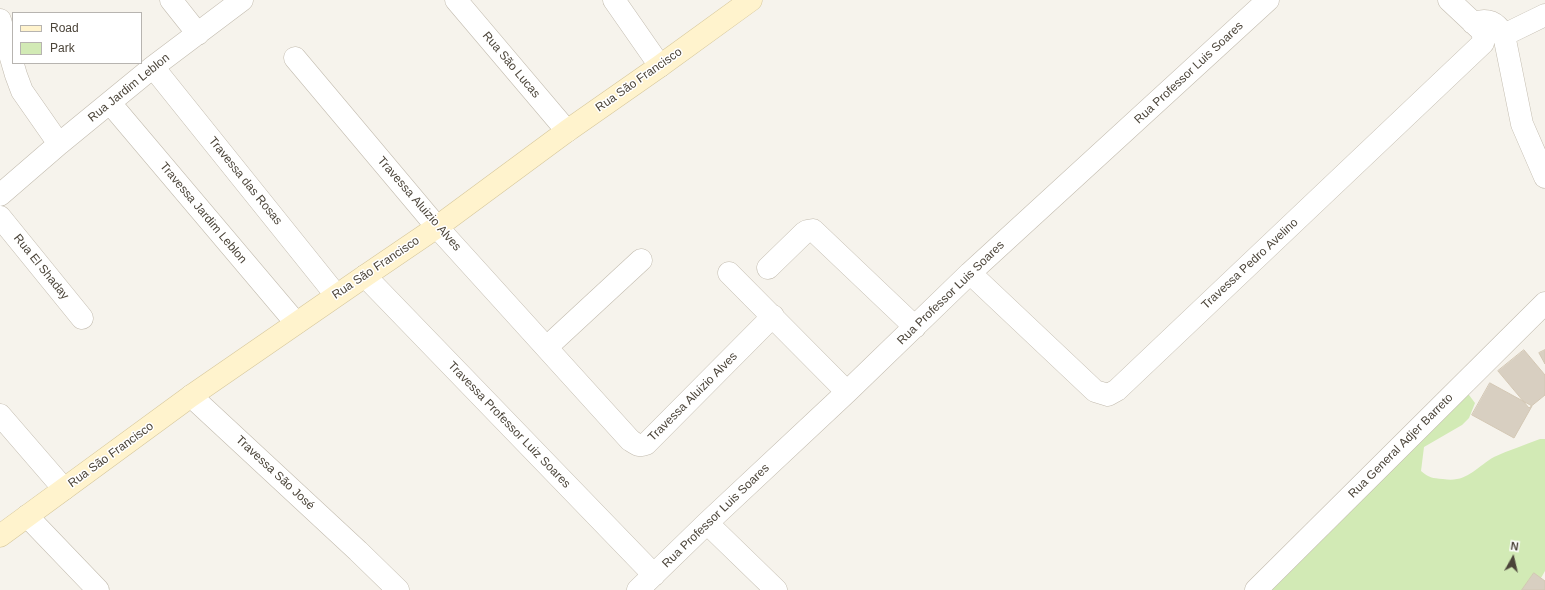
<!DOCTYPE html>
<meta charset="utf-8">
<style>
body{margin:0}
#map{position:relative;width:1545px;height:590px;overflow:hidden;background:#f6f3ec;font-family:Helvetica,sans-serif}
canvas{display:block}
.legend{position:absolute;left:12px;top:12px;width:130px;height:52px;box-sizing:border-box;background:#fff;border:1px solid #b7b4b0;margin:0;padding:5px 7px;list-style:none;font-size:12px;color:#4b4439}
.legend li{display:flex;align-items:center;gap:8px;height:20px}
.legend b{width:20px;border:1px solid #b7b4b0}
.north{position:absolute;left:1493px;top:538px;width:40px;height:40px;-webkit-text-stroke:3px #fff;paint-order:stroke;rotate:8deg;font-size:11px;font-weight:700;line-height:16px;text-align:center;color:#4b4439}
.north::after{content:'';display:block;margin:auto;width:14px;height:18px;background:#4b4439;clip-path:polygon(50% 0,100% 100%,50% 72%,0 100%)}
</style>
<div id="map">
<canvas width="1545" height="590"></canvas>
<ul class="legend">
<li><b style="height:5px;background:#fff3cd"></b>Road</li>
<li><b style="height:11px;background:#d2eab5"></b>Park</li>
</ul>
<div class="north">N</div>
</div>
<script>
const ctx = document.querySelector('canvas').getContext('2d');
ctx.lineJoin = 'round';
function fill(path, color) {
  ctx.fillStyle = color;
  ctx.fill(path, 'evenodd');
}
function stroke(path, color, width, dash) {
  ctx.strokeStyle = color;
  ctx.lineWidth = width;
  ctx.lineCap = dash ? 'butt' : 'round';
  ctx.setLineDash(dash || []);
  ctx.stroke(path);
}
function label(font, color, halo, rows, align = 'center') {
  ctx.font = font + ' Helvetica,sans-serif';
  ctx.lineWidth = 3;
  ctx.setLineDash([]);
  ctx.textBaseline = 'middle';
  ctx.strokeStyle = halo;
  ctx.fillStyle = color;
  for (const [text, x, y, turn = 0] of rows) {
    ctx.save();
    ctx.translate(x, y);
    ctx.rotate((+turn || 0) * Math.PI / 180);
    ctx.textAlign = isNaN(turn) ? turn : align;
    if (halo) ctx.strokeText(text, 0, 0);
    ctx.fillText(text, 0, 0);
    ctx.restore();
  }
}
fill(new Path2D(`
 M 1460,391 L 1469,395 L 1475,403 L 1469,418 L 1462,425 L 1424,447 L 1421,471 C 1429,478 1432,478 1443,479 C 1467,483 1475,468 1494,457 C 1509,450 1525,445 1540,439 L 1545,439 L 1545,571 L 1541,578 L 1530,590 L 1258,590 Z`), '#d2eab5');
const building = new Path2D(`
 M 1524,350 L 1545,375 L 1545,395 L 1529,408 L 1498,371 Z
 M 1545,350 L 1545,364 L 1539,353 Z
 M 1490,383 L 1532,406 L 1514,438 L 1472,415 Z
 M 1534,573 L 1545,581 L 1545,590 L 1522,590 Z`);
fill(building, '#d8cfc1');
stroke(building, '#d3c7b4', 1);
const street = new Path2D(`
 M 171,0 L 198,34
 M 456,0 L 567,131
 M 614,0 L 660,66
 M 0,20 L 16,75 L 22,91 L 59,144
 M 1473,23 C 1488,18 1496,22 1504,35 L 1522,124 L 1545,177
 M 1504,35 L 1545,15
 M 295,58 L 437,227 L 630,440 C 636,444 639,447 646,444 L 773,316
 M 153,67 L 336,295
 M 110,103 L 296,323
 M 0,195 L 59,144 L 153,67 L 242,0
 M 0,217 L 82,318
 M 768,268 L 804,233 L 807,231 L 813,230 L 915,327
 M 729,273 L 847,392
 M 970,273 L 1095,391 L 1108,395 L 1117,390 L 1483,43 L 1484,38 L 1481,30 L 1449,0
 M 365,276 L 654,575
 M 547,347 L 641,260
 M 191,396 L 358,551 L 398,590
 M 0,415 L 64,489
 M 27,516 L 98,590
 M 707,523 L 776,590
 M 638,590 L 707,523 L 847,392 L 970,273 L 1268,0
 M 1256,590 L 1545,303`);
const secondary = new Path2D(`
 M 0,536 L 191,396 L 365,276 L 437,227 L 567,131 L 660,66 L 751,0`);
stroke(street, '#c2bbae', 23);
stroke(secondary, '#d6c79b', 23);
stroke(street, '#fff', 22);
stroke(secondary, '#fff3cd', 22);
label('12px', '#4b4439', '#fff', [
 ["Rua São Lucas",511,65,50],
 ["Rua Professor Luis Soares",1189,73,-43],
 ["Rua São Francisco",639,80,-35],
 ["Rua Jardim Leblon",129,88,-39],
 ["Travessa das Rosas",245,181,51],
 ["Travessa Aluizio Alves",419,204,49],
 ["Travessa Jardim Leblon",203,213,50],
 ["Travessa Pedro Avelino",1250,264,-43],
 ["Rua El Shaday",41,267,51],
 ["Rua São Francisco",376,268,-34],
 ["Rua Professor Luis Soares",951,293,-44],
 ["Travessa Aluizio Alves",693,397,-45],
 ["Travessa Professor Luiz Soares",509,425,46],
 ["Rua General Adjer Barreto",1401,446,-45],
 ["Rua São Francisco",111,455,-36],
 ["Travessa São José",275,473,43],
 ["Rua Professor Luis Soares",716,516,-44]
]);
</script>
